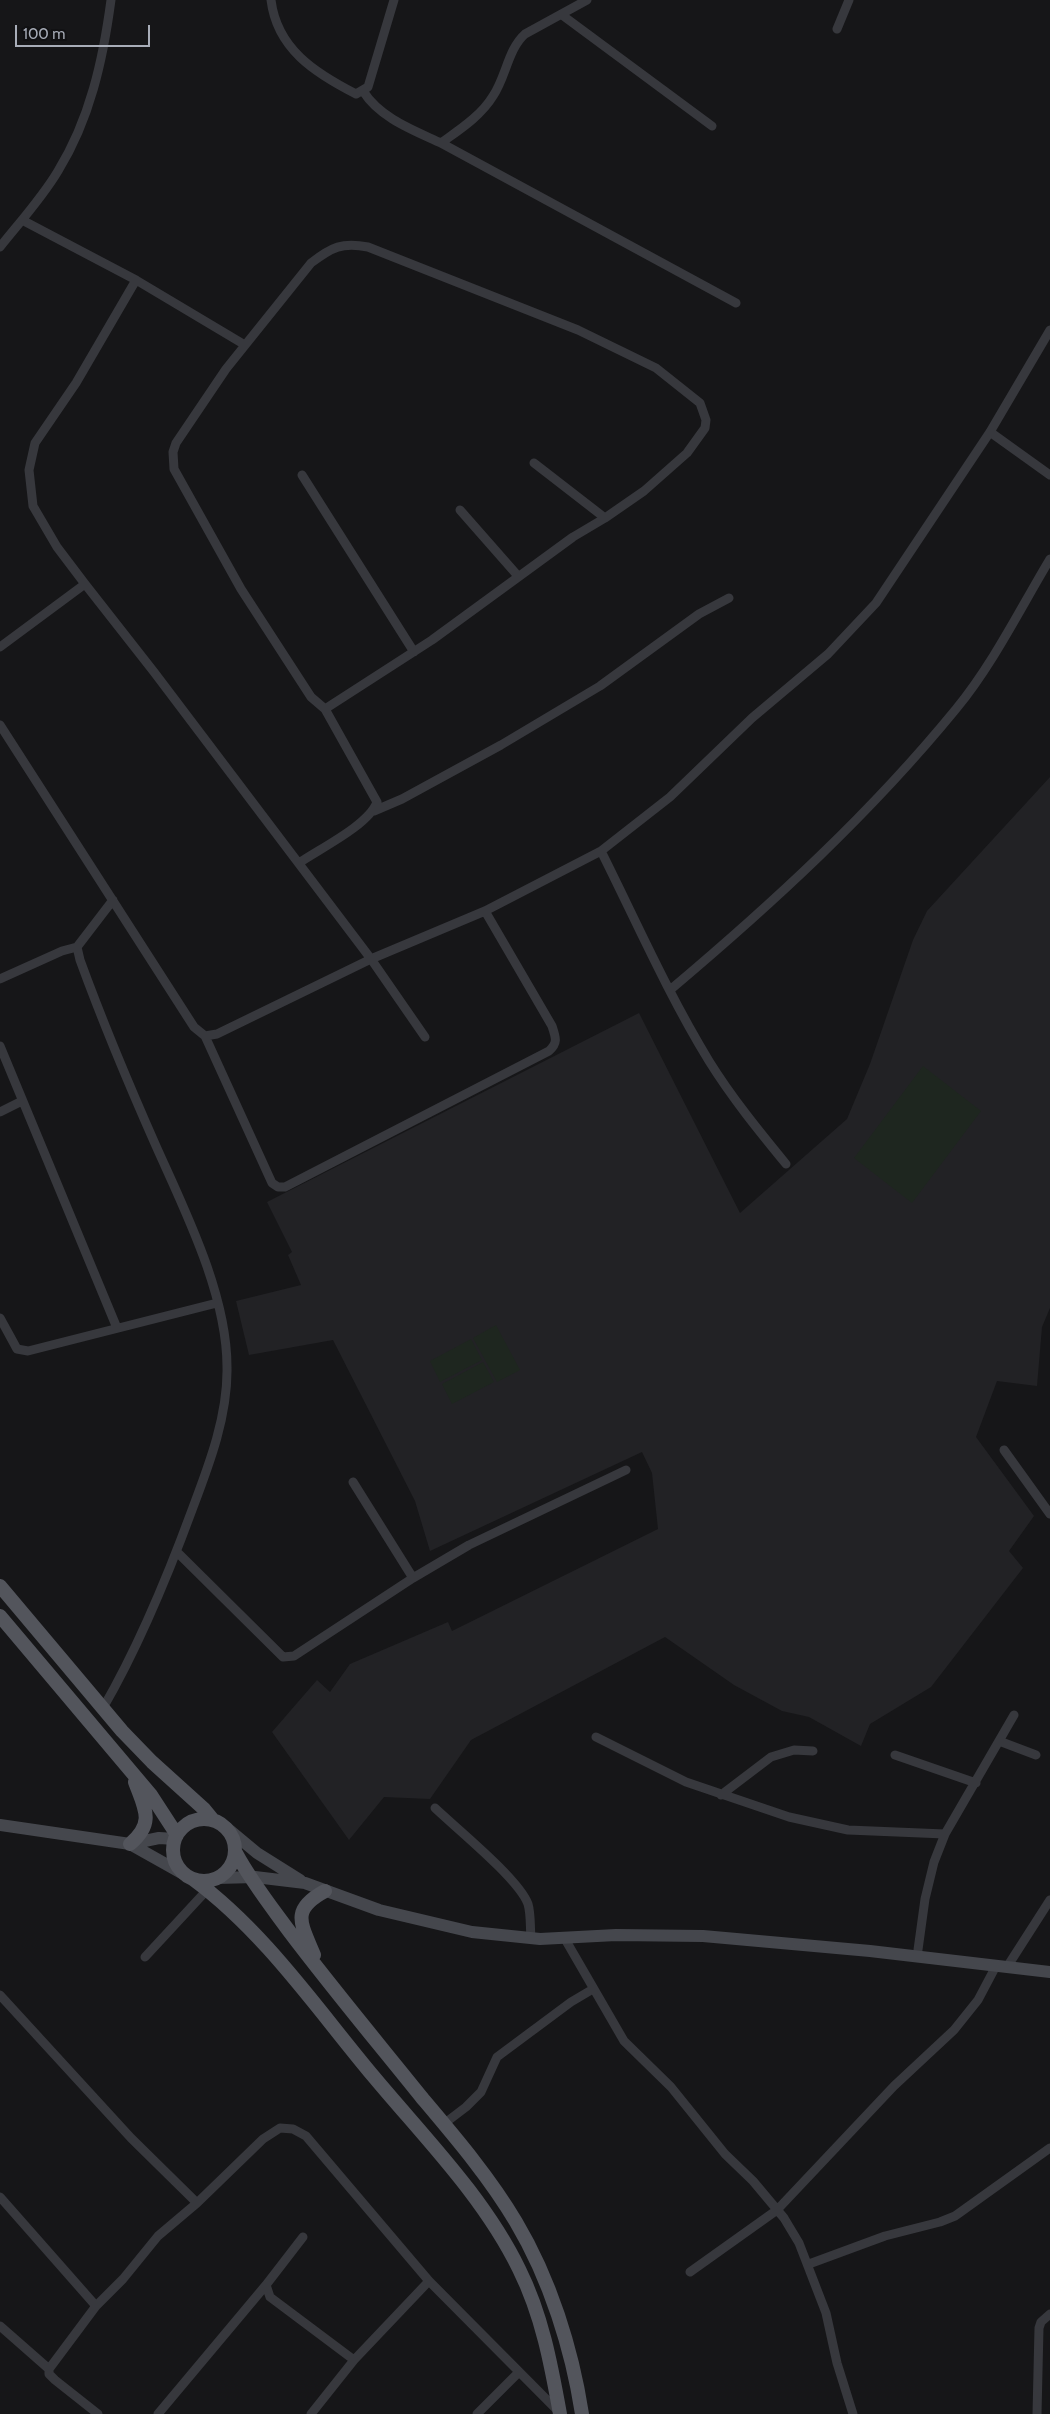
<!DOCTYPE html>
<style>
body{margin:0}
#map{position:relative;width:1050px;height:2414px;overflow:hidden;background:#161618;font-family:Cabin,sans-serif}
canvas{display:block}
.scale{position:absolute;left:15px;top:25px;width:135px;height:22px;box-sizing:border-box;border:2px solid #a8adb8;border-top:0;padding-left:6px;font-size:15px;line-height:18px;white-space:nowrap;color:#a8adb8;-webkit-text-stroke:4px #111113;paint-order:stroke}
</style>
<div id="map">
<canvas width="1050" height="2414"></canvas>
<div class="scale">100 m</div>
</div>
<script>
const ctx = document.querySelector('canvas').getContext('2d');
ctx.lineJoin = 'round';
function fill(path, color) {
  ctx.fillStyle = color;
  ctx.fill(path, 'evenodd');
}
function stroke(path, color, width, dash) {
  ctx.strokeStyle = color;
  ctx.lineWidth = width;
  ctx.lineCap = dash ? 'butt' : 'round';
  ctx.setLineDash(dash || []);
  ctx.stroke(path);
}
fill(new Path2D(`
 M 1050,777 L 1050,1308 L 1042,1327 L 1037,1386 L 997,1381 L 976,1437 L 1034,1516 L 1009,1551 L 1023,1568 L 931,1687 L 870,1724 L 861,1746 L 809,1717 L 782,1711 L 734,1685 L 665,1637 L 471,1740 L 430,1799 L 384,1797 L 349,1840 L 272,1732 L 317,1680 L 330,1692 L 350,1664 L 448,1622 L 452,1631 L 658,1529 L 652,1473 L 642,1452 L 430,1551 L 415,1501 L 333,1340 L 249,1355 L 236,1301 L 301,1285 L 288,1255 L 292,1252 L 267,1202 L 639,1013 L 740,1213 L 847,1119 L 870,1064 L 913,940 L 927,911 Z`), '#222225');
fill(new Path2D(`
 M 923,1066 L 981,1111 L 912,1203 L 854,1158 Z
 M 496,1325 L 520,1370 L 497,1382 L 473,1338 Z
 M 471,1339 L 482,1360 L 440,1382 L 430,1361 Z
 M 483,1362 L 494,1382 L 452,1404 L 442,1384 Z`), '#1e261f');
stroke(new Path2D(`
 M 271,0 C 277,49 315,73 356,94 L 368,87 L 394,0
 M 562,15 L 712,126
 M 837,29 L 849,0
 M 363,91 C 380,118 413,130 441,143 L 736,303
 M 441,143 C 459,130 481,116 493,96 C 506,77 508,49 525,34 L 587,0
 M 22,220 L 136,280 L 245,345
 M 0,247 C 19,223 42,198 58,171 C 90,119 103,60 111,0
 M 136,280 L 76,383 L 35,443 L 29,470 L 33,506 L 57,547 L 85,584 L 154,672 L 371,959 L 485,911 L 601,851 L 670,797 L 752,718 L 828,654 L 876,603 L 990,432 L 1050,330
 M 990,432 L 1050,475
 M 534,463 L 605,518
 M 302,475 L 414,652
 M 460,510 L 518,576
 M 0,647 L 85,584
 M 0,725 L 194,1027 L 205,1036 L 217,1034 L 371,959 L 425,1037
 M 374,811 L 402,799 L 501,745 L 600,686 L 699,614 L 729,598
 M 601,851 C 636,921 668,994 709,1061 C 732,1098 759,1131 786,1164
 M 299,863 C 319,849 369,825 377,802 L 325,709 L 311,697 L 241,589 L 174,469 L 173,452 L 176,443 L 226,369 L 311,263 C 332,247 342,242 368,247 L 578,330 L 656,368 L 700,403 L 706,420 L 705,428 L 687,453 L 644,491 L 605,518 L 573,537 L 432,640 L 325,709
 M 0,979 L 62,951 L 77,947
 M 670,990 C 772,904 871,813 956,709 C 993,664 1020,609 1050,559
 M 205,1036 L 272,1183 L 278,1187 L 285,1187 L 549,1051 C 558,1043 556,1038 552,1026 L 485,911
 M 0,1046 L 117,1328
 M 0,1112 L 22,1101
 M 0,1318 L 17,1349 L 28,1351 L 217,1303
 M 1004,1450 L 1050,1514
 M 353,1482 L 413,1578
 M 177,1552 L 283,1657 L 294,1656 L 413,1578 L 469,1545 L 626,1470
 M 103,1708 C 139,1646 167,1578 192,1510 C 209,1465 228,1416 227,1367 C 227,1294 185,1211 156,1146 C 129,1085 103,1023 80,960 L 77,947 L 113,900
 M 596,1737 L 686,1782 L 789,1817 L 848,1830 L 945,1834
 M 999,1741 L 1036,1755
 M 895,1755 L 976,1783
 M 721,1795 L 771,1757 L 794,1750 L 813,1751
 M 435,1808 C 456,1828 519,1879 528,1904 C 531,1914 530,1927 531,1938
 M 565,1939 L 624,2041 L 671,2087 L 725,2154 L 753,2181 L 784,2218 L 799,2243 L 826,2313 L 837,2363 L 853,2414
 M 145,1957 L 207,1890
 M 917,1957 L 925,1899 L 934,1862 L 945,1834 L 1014,1715
 M 1007,1967 L 1050,1900
 M 0,1995 L 131,2138 L 197,2203
 M 445,2123 L 466,2107 L 481,2092 L 497,2057 L 571,2002 L 593,1989
 M 0,2197 L 96,2306
 M 303,2237 L 266,2285 L 270,2297 L 354,2360
 M 809,2264 L 885,2236 L 940,2222 L 955,2216 L 1050,2148
 M 690,2272 L 777,2210 L 894,2086 L 954,2030 L 978,2000 L 996,1966
 M 0,2326 L 49,2369
 M 98,2414 L 55,2380 L 49,2374 L 49,2369 L 96,2306 L 123,2279 L 158,2236 L 197,2203 L 263,2139 L 280,2128 L 293,2129 L 306,2136 L 429,2281 L 560,2413
 M 158,2414 L 266,2285
 M 311,2414 L 354,2360 L 429,2281
 M 477,2414 L 518,2373
 M 1037,2414 L 1039,2328 L 1041,2322 L 1050,2314`), '#37383d', 9);
stroke(new Path2D(`
 M 0,1825 L 130,1844 L 159,1838 L 175,1839
 M 227,1828 L 257,1853 L 300,1880
 M 130,1844 L 187,1876
 M 217,1878 L 255,1877 L 305,1883 L 379,1910 L 472,1932 L 540,1939 L 616,1935 L 703,1936 L 870,1951 L 1050,1972`), '#45474d', 12);
stroke(new Path2D(`
 M 0,1586 L 122,1731 L 152,1762 L 204,1809 L 213,1820
 M 0,1616 L 151,1795 L 177,1835
 M173 1850a31 31 0 1 1 62 0a31 31 0 1 1-62 0Z
 M 130,1844 C 155,1823 145,1809 135,1782
 M 236,1853 C 251,1881 270,1905 289,1931 C 332,1988 378,2043 423,2099 C 456,2138 490,2178 516,2222 C 550,2279 572,2349 582,2414
 M 193,1879 C 265,1932 317,2009 374,2077 C 424,2137 484,2197 519,2269 C 542,2315 551,2364 560,2414
 M 314,1955 C 301,1923 290,1910 325,1891`), '#53555c', 14);
</script>
